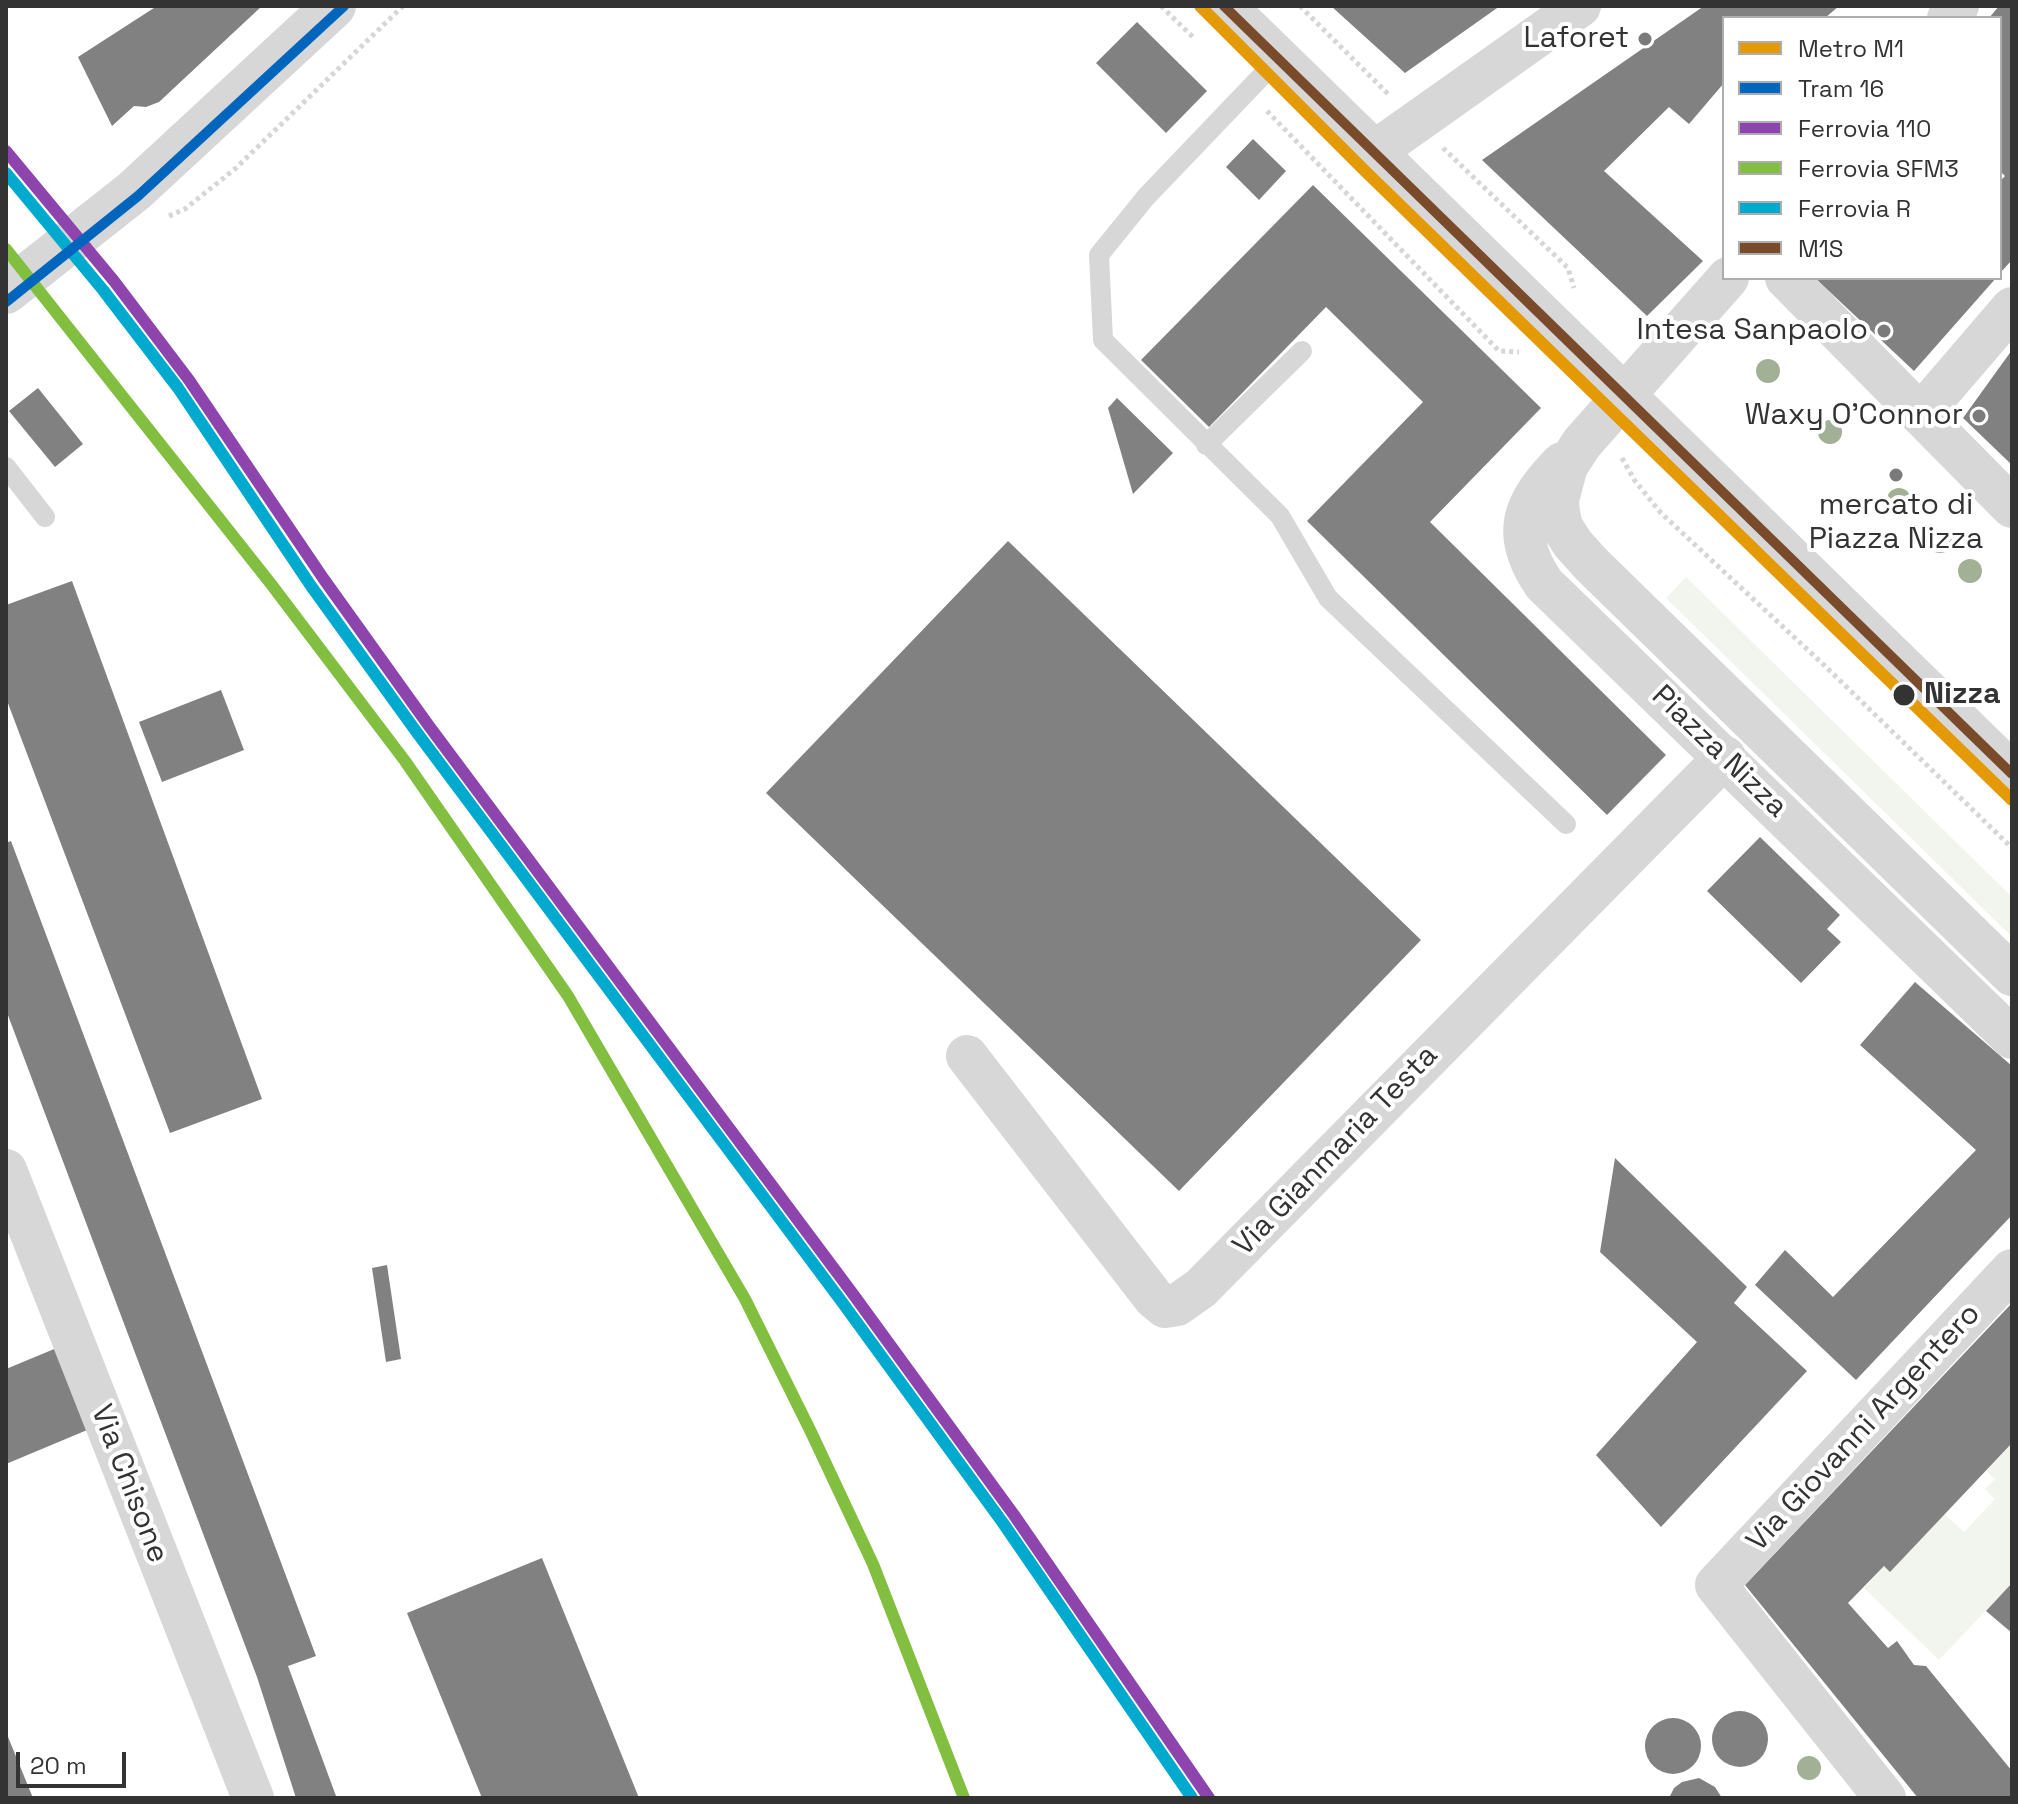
<!DOCTYPE html>
<style>
body{margin:0}
#map{position:relative;width:2018px;height:1804px;overflow:hidden;background:#fff;font-family:"Space Grotesk",sans-serif}
canvas{display:block}
.frame{position:absolute;inset:0;border:8px solid #333;pointer-events:none}
.legend{position:absolute;left:1722px;top:16px;width:280px;height:264px;box-sizing:border-box;background:#fff;border:2px solid #adadad;margin:0;padding:10px 14px;list-style:none;font-size:24px;color:#333}
.legend li{display:flex;align-items:center;gap:16px;height:40px}
.legend b{width:40px;border:2px solid #adadad}
.scale{position:absolute;left:16px;top:1752px;width:110px;height:36px;box-sizing:border-box;border:4px solid #333;border-top:0;padding-left:10px;font-size:24px;line-height:28px;white-space:nowrap;color:#333;-webkit-text-stroke:6px #fff;paint-order:stroke}
</style>
<div id="map">
<canvas width="2018" height="1804"></canvas>
<div class="frame"></div>
<ul class="legend">
<li><b style="height:10px;background:#e39a05"></b>Metro M1</li>
<li><b style="height:10px;background:#0065bd"></b>Tram 16</li>
<li><b style="height:10px;background:#8e44ad"></b>Ferrovia 110</li>
<li><b style="height:10px;background:#82bf40"></b>Ferrovia SFM3</li>
<li><b style="height:10px;background:#00a9ce"></b>Ferrovia R</li>
<li><b style="height:10px;background:#7a4b2a"></b>M1S</li>
</ul>
<div class="scale">20 m</div>
</div>
<script>
const ctx = document.querySelector('canvas').getContext('2d');
ctx.lineJoin = 'round';
function fill(path, color) {
  ctx.fillStyle = color;
  ctx.fill(path, 'evenodd');
}
function stroke(path, color, width, dash) {
  ctx.strokeStyle = color;
  ctx.lineWidth = width;
  ctx.lineCap = dash ? 'butt' : 'round';
  ctx.setLineDash(dash || []);
  ctx.stroke(path);
}
function label(font, color, halo, rows, align = 'center') {
  ctx.font = font + ' "Space Grotesk",sans-serif';
  ctx.lineWidth = 8;
  ctx.setLineDash([]);
  ctx.textBaseline = 'middle';
  ctx.strokeStyle = halo;
  ctx.fillStyle = color;
  for (const [text, x, y, turn = 0] of rows) {
    ctx.save();
    ctx.translate(x, y);
    ctx.rotate((+turn || 0) * Math.PI / 180);
    ctx.textAlign = isNaN(turn) ? turn : align;
    if (halo) ctx.strokeText(text, 0, 0);
    ctx.fillText(text, 0, 0);
    ctx.restore();
  }
}
fill(new Path2D(`
 M 1686,577 L 2012,897 L 2012,937 L 1666,598 Z
 M 2012,1443 L 2012,1583 L 1939,1660 L 1864,1588 L 1884,1566 L 1944,1514 L 1964,1532 L 1995,1499 L 1985,1489 L 1995,1479 L 1986,1471 Z`), '#f1f5ed');
fill(new Path2D(`
 M 157,6 L 262,6 L 159,102 L 146,107 L 134,106 L 112,126 L 78,57 Z
 M 1331,6 L 1500,6 L 1405,73 Z
 M 1704,6 L 1839,6 L 1825,18 L 1724,18 L 1724,83 L 1689,124 L 1669,107 L 1604,171 L 1703,261 L 1647,316 L 1482,160 Z
 M 1999,6 L 2012,6 L 2012,260 L 2000,273 L 2000,181 L 2005,176 L 2000,171 L 2000,18 L 1989,18 Z
 M 1137,22 L 1207,91 L 1166,133 L 1096,63 Z
 M 1253,139 L 1286,171 L 1259,200 L 1226,167 Z
 M 1313,185 L 1541,408 L 1430,522 L 1666,755 L 1607,815 L 1307,521 L 1423,402 L 1326,307 L 1209,427 L 1141,360 Z
 M 1815,278 L 1996,278 L 1914,371 Z
 M 2012,350 L 2012,465 L 1963,418 Z
 M 38,388 L 83,444 L 55,467 L 9,411 Z
 M 1117,398 L 1173,453 L 1133,494 L 1108,408 Z
 M 1008,541 L 1421,940 L 1179,1191 L 766,793 Z
 M 72,581 L 262,1099 L 170,1133 L 6,698 L 6,605 Z
 M 221,690 L 244,750 L 162,782 L 139,722 Z
 M 1760,837 L 1840,915 L 1827,929 L 1841,942 L 1801,983 L 1707,891 Z
 M 11,841 L 316,1656 L 288,1666 L 336,1796 L 332,1798 L 296,1798 L 257,1677 L 6,1010 L 6,843 Z
 M 1915,982 L 2012,1066 L 2012,1215 L 1856,1380 L 1755,1285 L 1785,1250 L 1833,1297 L 1976,1150 L 1860,1045 Z
 M 1615,1158 L 1747,1287 L 1734,1303 L 1807,1371 L 1661,1527 L 1596,1455 L 1697,1342 L 1600,1252 Z
 M 387,1265 L 401,1359 L 386,1362 L 372,1268 Z
 M 2012,1303 L 2012,1443 L 1890,1572 L 1884,1566 L 1848,1603 L 1888,1648 L 1897,1641 L 1914,1665 L 1926,1666 L 2012,1771 L 2012,1798 L 1918,1798 L 1745,1585 Z
 M 59,1347 L 92,1428 L 6,1464 L 6,1369 Z
 M 542,1558 L 639,1798 L 482,1798 L 407,1613 Z
 M 2012,1583 L 2012,1633 L 1986,1611 Z
 M1712 1739a28 28 0 1 1 56 0a28 28 0 1 1-56 0Z
 M1645 1746a28 28 0 1 1 56 0a28 28 0 1 1-56 0Z
 M 6,1732 L 33,1798 L 6,1798 Z
 M 1699,1778 L 1715,1787 L 1722,1798 L 1669,1798 L 1674,1788 L 1682,1782 Z`), '#818181');
stroke(new Path2D(`
 M 1161,6 L 1195,39
 M 1300,6 L 1390,96
 M 1267,111 L 1499,351 L 1519,352
 M 1443,148 L 1568,268 L 1574,288
 M 169,216 L 185,209 L 236,168 L 403,6
 M 1622,458 L 1635,481 L 1661,513 L 1825,666 L 2012,848`), '#d6d6d6', 5, [4, 4]);
stroke(new Path2D(`
 M 1278,59 L 1146,197 L 1099,255 L 1103,340 L 1280,516 L 1328,598 L 1566,824
 M 1206,445 L 1302,351
 M 6,467 L 45,517`), '#d7d7d7', 20);
stroke(new Path2D(`
 M 1948,18 L 1958,6
 M 1374,152 L 1580,6
 M 1728,278 L 1582,443 L 1567,466 L 1558,500 L 1559,513 L 1562,527 L 1573,544 L 1591,564 L 2012,975
 M 1786,278 L 2012,507
 M 1921,414 L 2012,308
 M 1562,463 C 1522,504 1510,534 1544,584 L 2012,1038
 M 967,1056 L 1154,1298 L 1165,1307 L 1177,1305 L 1201,1288 L 1725,757
 M 6,1170 L 253,1798
 M 1885,1798 L 1716,1585 L 2012,1270`), '#d7d7d7', 42);
stroke(new Path2D(`
 M 1224,6 L 2012,774
 M 6,292 L 134,191 L 334,6`), '#d7d7d7', 44);
stroke(new Path2D(`
 M 1224,6 L 2012,774`), '#7a4b2a', 10);
stroke(new Path2D(`
 M 6,151 L 114,281 L 189,380 L 323,578 L 429,726 L 853,1294 L 1014,1515 L 1209,1798`), '#8e44ad', 12);
stroke(new Path2D(`
 M 6,249 L 271,584 L 405,761 L 568,996 L 745,1299 L 811,1432 L 873,1564 L 964,1798`), '#82bf40', 12);
stroke(new Path2D(`
 M 6,173 L 103,290 L 178,388 L 311,586 L 418,734 L 842,1302 L 1003,1523 L 1192,1798`), '#00a9ce', 12);
stroke(new Path2D(`
 M 6,302 L 138,196 L 344,6`), '#0065bd', 10);
stroke(new Path2D(`
 M 1200,6 L 1364,170 L 2012,800`), '#e39a05', 12);
ctx.fillStyle = '#a2b095';
for (const [x, y] of [
 [1768,371],
 [1830,432],
 [1899,500],
 [1940,541],
 [1970,571],
 [1809,1768]
]) {
  ctx.beginPath();
  ctx.arc(x, y, 12, 0, 2 * Math.PI);
  ctx.fill();
}
for (const [x, y, r, color] of [
 [1645,39,8,"#7a7a7a"],
 [1884,331,8,"#7a7a7a"],
 [1979,416,8,"#7a7a7a"],
 [1896,475,8,"#7a7a7a"],
 [1904,695,12,"#333"]
]) {
  const dot = new Path2D();
  dot.arc(x, y, r, 0, 2 * Math.PI);
  ctx.fillStyle = color;
  ctx.fill(dot);
  stroke(dot, '#fff', 3);
}
label('30px', '#333', '#fff', [
 ["Laforet",1629,39],
 ["Intesa Sanpaolo",1868,331],
 ["Waxy O'Connor",1963,416],
 ["mercato di",1896,506,"center"],
 ["Piazza Nizza",1896,540,"center"]
], 'right');
label('bold 30px', '#333', '#fff', [
 ["Nizza",1924,695]
], 'left');
label('30px', '#333', '#fff', [
 ["Piazza Nizza",1719,752,44],
 ["Via Gianmaria Testa",1336,1151,-46],
 ["Via Giovanni Argentero",1864,1428,-47],
 ["Via Chisone",129,1484,69]
]);
</script>
